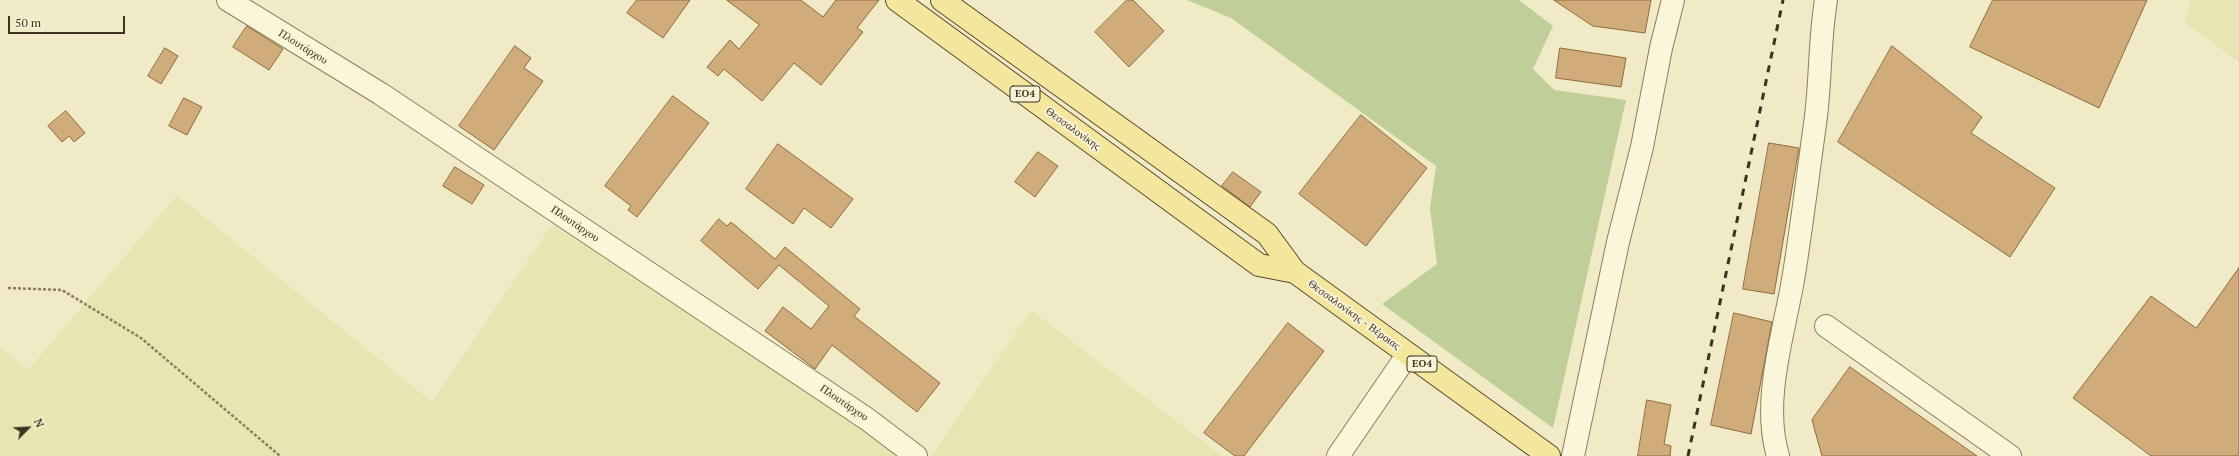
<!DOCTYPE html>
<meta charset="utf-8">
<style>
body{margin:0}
#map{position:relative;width:2239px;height:456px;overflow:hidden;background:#f0eac6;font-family:"PT Serif",serif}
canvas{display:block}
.north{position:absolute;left:8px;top:408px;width:40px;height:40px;-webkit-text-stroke:3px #f7f3d6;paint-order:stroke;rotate:66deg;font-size:11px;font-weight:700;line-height:16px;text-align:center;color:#3c321f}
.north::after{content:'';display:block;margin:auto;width:14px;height:18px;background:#3c321f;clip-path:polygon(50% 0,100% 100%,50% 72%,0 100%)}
.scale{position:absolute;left:8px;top:16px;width:117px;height:18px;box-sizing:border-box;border:2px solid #3c321f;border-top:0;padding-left:5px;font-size:12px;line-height:14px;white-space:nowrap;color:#3c321f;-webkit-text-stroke:3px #f7f3d6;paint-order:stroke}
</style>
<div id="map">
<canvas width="2239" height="456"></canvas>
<div class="north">N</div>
<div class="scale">50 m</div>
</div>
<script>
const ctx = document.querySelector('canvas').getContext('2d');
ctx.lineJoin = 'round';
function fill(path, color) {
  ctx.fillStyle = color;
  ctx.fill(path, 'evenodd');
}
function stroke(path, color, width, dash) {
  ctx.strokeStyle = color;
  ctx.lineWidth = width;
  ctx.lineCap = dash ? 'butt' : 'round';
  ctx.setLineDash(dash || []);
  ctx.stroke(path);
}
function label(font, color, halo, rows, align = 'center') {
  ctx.font = font + ' "PT Serif",serif';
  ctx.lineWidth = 4;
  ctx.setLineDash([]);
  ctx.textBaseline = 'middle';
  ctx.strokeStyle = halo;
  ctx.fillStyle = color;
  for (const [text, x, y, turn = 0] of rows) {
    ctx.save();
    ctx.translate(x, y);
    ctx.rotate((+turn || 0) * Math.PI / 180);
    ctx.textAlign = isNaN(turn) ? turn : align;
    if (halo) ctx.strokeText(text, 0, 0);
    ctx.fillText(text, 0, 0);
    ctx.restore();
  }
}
fill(new Path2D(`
 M 2191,0 L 2239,0 L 2239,62 L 2184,22 Z
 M 177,195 L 432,402 L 553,223 L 864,427 L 903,456 L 0,456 L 0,346 L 28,370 Z
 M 1031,310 L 1222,456 L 932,456 Z`), '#e7e6b3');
fill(new Path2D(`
 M 1187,0 L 1519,0 L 1553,26 L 1533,69 L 1554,90 L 1626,100 L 1553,428 L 1382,304 L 1437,264 L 1430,208 L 1436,166 L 1231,18 Z`), '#c0cf99');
const building = new Path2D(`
 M 637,0 L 690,0 L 663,38 L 627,13 Z
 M 727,0 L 801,0 L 823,17 L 836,0 L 879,0 L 857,28 L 863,32 L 821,85 L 794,63 L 762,101 L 724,69 L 718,76 L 707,67 L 730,40 L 739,49 L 759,25 Z
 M 1127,0 L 1133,0 L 1164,31 L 1129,67 L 1095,32 Z
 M 1554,0 L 1651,0 L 1645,33 L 1593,26 Z
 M 1993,0 L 2147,0 L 2099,108 L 1970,47 Z
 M 247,26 L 283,49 L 269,70 L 233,47 Z
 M 515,46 L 531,58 L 524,68 L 543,81 L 494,150 L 459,126 Z
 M 1892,46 L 1982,117 L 1971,133 L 2055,188 L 2010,257 L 1838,142 Z
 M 165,48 L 178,56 L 161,84 L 148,76 Z
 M 1560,48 L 1626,58 L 1621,87 L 1556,78 Z
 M 673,96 L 709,123 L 637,217 L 628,210 L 631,206 L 605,186 Z
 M 184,98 L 202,107 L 187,135 L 169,126 Z
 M 66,111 L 85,133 L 74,142 L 69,136 L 62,142 L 48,126 Z
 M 1361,115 L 1427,168 L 1366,246 L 1299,194 Z
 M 1769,143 L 1799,148 L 1774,294 L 1743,289 Z
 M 778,144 L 853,199 L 831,228 L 804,208 L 793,224 L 746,189 Z
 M 1038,152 L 1058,166 L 1035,197 L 1015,182 Z
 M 455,167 L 484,185 L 472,204 L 443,186 Z
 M 1233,172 L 1261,192 L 1250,207 L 1222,186 Z
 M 719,219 L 727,226 L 731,222 L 775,259 L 785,247 L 860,309 L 854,316 L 940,383 L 917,412 L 832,345 L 815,369 L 765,331 L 783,307 L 811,329 L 829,306 L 779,265 L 758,289 L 701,241 Z
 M 2239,268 L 2239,456 L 2151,456 L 2073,398 L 2151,296 L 2196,328 Z
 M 1734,313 L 1772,322 L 1751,434 L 1711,425 Z
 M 1288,323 L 1324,351 L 1244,456 L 1235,456 L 1204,433 Z
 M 1850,367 L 1977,456 L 1822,456 L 1812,420 Z
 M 1647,400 L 1671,405 L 1664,444 L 1671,446 L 1670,456 L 1638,456 Z`);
fill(building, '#d0ac7a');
stroke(building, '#8d6b3f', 1);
const minor = new Path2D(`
 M 228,0 L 381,94 L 867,419 L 916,456
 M 1826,326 L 2010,456
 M 1338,456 L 1408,354
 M 1573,456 L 1618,242 L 1642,147 L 1661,48 L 1673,0
 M 1778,456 C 1761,399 1785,331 1794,274 C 1802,224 1808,174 1815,124 C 1821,82 1819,42 1826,0`);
const major = new Path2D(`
 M 897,0 L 1259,265 L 1295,272
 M 942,0 L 1267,234 L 1295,272 L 1549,456`);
stroke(minor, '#8d7d5a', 24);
stroke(major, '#5b4a2f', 24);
stroke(new Path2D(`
 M 8,288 L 62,290 L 141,338 L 280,456`), '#8d7d5a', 2.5, [3, 2]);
stroke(minor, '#faf6da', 22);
stroke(major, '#f4e79d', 22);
stroke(new Path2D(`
 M 1688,456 L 1783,0`), '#3c321f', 3, [7, 7]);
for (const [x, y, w] of [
 [1025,94,30],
 [1422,364,30]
]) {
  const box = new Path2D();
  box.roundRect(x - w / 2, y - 8, w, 16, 3);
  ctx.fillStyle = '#f7f3d6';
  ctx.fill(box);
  stroke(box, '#3c321f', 1);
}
label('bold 10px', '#3c321f', null, [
 ["ΕΟ4",1025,94],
 ["ΕΟ4",1422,364]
]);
label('11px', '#3c321f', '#f7f3d6', [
 ["Πλουτάρχου",303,47,32],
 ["Θεσσαλονίκης",1073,129,36],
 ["Πλουτάρχου",575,224,34],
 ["Θεσσαλονίκης - Βέροιας",1354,315,36],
 ["Πλουτάρχου",844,403,34]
]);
</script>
